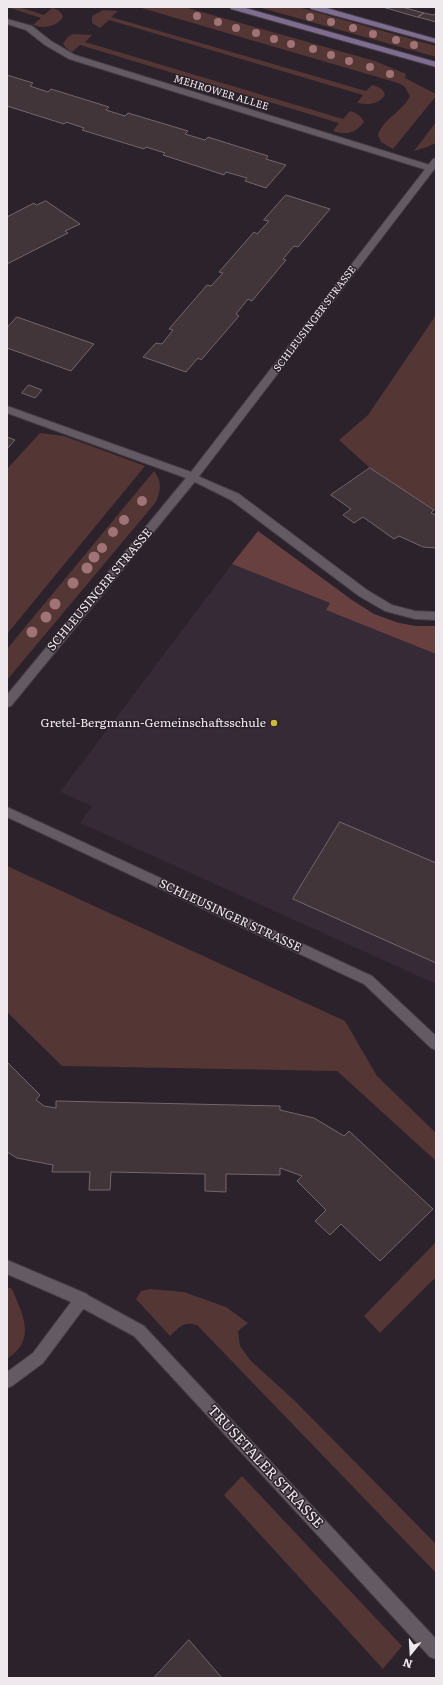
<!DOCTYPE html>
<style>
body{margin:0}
#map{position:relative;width:443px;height:1685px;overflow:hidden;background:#2b222b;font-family:Literata,serif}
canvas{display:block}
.frame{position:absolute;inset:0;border:8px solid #efe9ee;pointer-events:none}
.north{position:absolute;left:391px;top:1633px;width:40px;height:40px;-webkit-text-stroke:3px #2b222b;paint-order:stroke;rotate:198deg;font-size:11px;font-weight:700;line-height:16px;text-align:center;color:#efe9ee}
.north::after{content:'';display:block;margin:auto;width:14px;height:18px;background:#efe9ee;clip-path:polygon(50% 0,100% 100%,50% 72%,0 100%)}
</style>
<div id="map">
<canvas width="443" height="1685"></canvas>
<div class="frame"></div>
<div class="north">N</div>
</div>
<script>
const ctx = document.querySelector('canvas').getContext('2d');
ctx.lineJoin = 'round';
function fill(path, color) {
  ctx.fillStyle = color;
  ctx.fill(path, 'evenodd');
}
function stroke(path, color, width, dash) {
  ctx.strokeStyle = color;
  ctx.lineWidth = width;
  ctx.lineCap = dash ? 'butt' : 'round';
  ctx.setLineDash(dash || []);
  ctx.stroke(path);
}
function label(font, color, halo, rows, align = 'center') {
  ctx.font = font + ' Literata,serif';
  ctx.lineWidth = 3;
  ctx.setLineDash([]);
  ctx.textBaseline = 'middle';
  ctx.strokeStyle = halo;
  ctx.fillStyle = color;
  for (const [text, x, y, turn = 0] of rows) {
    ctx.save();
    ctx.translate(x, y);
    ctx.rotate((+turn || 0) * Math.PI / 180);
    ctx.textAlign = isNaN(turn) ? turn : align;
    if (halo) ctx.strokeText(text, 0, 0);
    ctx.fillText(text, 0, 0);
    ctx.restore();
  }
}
fill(new Path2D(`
 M 232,564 L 330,603 L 327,610 L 436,654 L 436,984 L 80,823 L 92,806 L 60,792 Z`), '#372a37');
fill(new Path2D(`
 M 7,7 L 19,7 L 44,15 L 52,8 C 58,9 62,12 63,17 C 56,27 44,29 33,25 L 41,18 Z
 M 138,7 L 184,7 L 375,61 L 406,74 L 405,78 L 436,94 L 436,96 L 393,149 L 381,142 L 378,135 C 383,119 403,111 410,96 L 404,86 L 398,83 Z
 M 258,7 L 298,7 L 436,46 L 436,57 Z
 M 103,10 L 118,11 L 111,17 L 366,91 L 372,85 C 379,87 383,88 385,95 C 378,105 368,105 357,103 L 363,95 L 109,20 L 100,28 L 92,23 L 92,16 Z
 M 73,34 L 92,35 L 85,42 L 343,119 L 350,111 C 356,113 361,115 364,122 C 355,134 346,135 333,131 L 339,123 L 80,45 L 72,52 L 66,48 L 63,43 L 68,37 Z
 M 436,122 L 436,143 L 427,147 L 414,151 Z
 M 436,315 L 436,511 L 370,468 L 339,440 L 368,415 Z
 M 40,433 L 64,436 L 145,466 L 7,634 L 7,469 Z
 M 154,471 C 162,481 161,490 156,502 L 7,680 L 7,649 Z
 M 7,866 L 345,1021 L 377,1076 L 435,1132 L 436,1131 L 436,1161 L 337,1071 L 62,1066 L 7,1012 Z
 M 436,1242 L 436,1277 L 380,1333 L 364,1316 Z
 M 7,1287 L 12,1289 C 23,1315 37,1340 7,1359 Z
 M 150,1289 L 184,1292 L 226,1307 L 248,1323 L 238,1331 L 240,1346 L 250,1360 L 295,1401 L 436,1544 L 436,1573 L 197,1325 C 183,1321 180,1327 170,1336 L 136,1299 L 141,1291 Z
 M 242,1476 L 402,1646 L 383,1669 L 224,1495 Z`), '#543635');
fill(new Path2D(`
 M 258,531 L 352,600 L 374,614 L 399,623 L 416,626 L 436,626 L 436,654 L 326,610 L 330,603 L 232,564 Z`), '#68403f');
const building = new Path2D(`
 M 383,7 L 402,7 L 424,13 L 418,17 Z
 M 424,13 L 433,15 L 436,14 L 436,22 L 418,17 Z
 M 7,75 L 33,83 L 30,86 L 48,92 L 51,89 L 109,107 L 106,110 L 125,116 L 128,113 L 188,131 L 185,134 L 205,140 L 208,137 L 268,156 L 266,159 L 286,165 L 266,188 L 245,181 L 247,178 L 226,172 L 224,175 L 163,155 L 165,153 L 146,147 L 144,149 L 82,130 L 84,128 L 66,122 L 64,124 L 7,106 Z
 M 286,195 L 330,209 L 298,247 L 294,246 L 283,259 L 286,260 L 252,301 L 248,299 L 236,314 L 239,316 L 201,360 L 198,358 L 186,372 L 143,357 L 156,343 L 162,344 L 173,330 L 169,329 L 207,285 L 211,286 L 223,273 L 219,272 L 254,232 L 257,234 L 269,221 L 264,220 Z
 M 46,201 L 80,224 L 65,231 L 68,233 L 7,264 L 7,217 L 34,203 L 36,205 Z
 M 17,317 L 94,344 L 71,371 L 7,348 L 7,328 Z
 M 29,385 L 42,390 L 35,398 L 22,393 Z
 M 7,437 L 15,440 L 7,449 Z
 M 370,468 L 434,510 L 431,513 L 436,515 L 436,548 L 423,547 L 399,536 L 394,539 L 363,517 L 354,523 L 343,515 L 351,509 L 331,495 Z
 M 340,822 L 436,863 L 436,963 L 293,899 Z
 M 7,1062 L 40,1095 L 36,1100 L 44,1106 L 56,1108 L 56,1101 L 280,1106 L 280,1110 L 314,1118 L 344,1136 L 349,1131 L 433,1209 L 380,1261 L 341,1224 L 330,1235 L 315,1221 L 326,1210 L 297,1181 L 302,1176 L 280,1168 L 280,1175 L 226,1174 L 226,1192 L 205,1191 L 205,1174 L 111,1172 L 110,1190 L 89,1190 L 90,1172 L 52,1172 L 53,1165 L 17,1158 L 7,1152 Z
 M 189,1640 L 222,1678 L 154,1678 Z`);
fill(building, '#42353a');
stroke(building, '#74666b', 1);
const lane = new Path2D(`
 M 7,19 L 32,26 L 51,41 L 75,55 L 433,166 L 434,168 L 433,170 L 427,170 L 69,59 L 45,45 L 26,30 L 7,24 Z
 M 193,474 L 239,494 L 367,590 L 392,605 L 415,611 L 436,612 L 436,620 L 415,619 L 385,611 L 359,596 L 231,500 L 189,479 L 188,477 L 189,475 Z
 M 82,1292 L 87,1294 L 89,1299 L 87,1304 L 43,1363 L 12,1386 L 7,1388 L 7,1372 L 33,1353 L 77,1294 Z`);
const street = new Path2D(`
 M 436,158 L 436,167 L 197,479 L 11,706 L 7,707 L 7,695 L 186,478 L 7,413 L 7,406 L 191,472 L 433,159 Z
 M 7,807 L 372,976 L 436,1036 L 436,1050 L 431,1048 L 364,984 L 7,817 Z
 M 7,1260 L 80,1291 L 144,1326 L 436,1639 L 436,1659 L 430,1657 L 134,1336 L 69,1301 L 7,1274 Z`);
const secondary = new Path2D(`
 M 230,7 L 242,7 L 436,62 L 436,67 L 231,9 Z
 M 310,7 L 323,7 L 436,39 L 436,43 L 311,9 Z`);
stroke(lane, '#433d43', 2);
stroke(street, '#433d43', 2);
stroke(secondary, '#433d43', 2);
fill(lane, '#645a64');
fill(street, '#645a64');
fill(secondary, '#7f6d91');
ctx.fillStyle = '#a07376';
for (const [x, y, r] of [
 [197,16,4],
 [310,17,4],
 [218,22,4],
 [331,22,4],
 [236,28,4],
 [353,28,4],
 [256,33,4],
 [373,34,4],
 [274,39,4],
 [396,40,4],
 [291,44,4],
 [414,45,4],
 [313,49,4],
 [331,55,4],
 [349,61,4],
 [370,67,4],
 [390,74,4],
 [142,501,5],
 [124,520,5],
 [113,532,5],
 [102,548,5],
 [94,557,5.5],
 [87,568,5.5],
 [73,583,5.5],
 [55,604,5.5],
 [46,617,5.5],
 [32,632,5.5]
]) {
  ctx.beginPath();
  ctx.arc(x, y, r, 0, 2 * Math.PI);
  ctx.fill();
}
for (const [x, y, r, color] of [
 [274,723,4,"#ceb838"]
]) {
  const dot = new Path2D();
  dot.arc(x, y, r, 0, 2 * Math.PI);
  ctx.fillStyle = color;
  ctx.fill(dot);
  stroke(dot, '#2b222b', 1.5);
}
label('10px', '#efe9ee', '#2b222b', [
 ["MEHROWER ALLEE",221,93,17],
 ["SCHLEUSINGER STRASSE",315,319,-53]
]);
label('12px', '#efe9ee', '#2b222b', [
 ["SCHLEUSINGER STRASSE",100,590,-50],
 ["SCHLEUSINGER STRASSE",230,916,25]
]);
label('12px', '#efe9ee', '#2b222b', [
 ["Gretel-Bergmann-Gemeinschaftsschule",266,723]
], 'right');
label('14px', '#efe9ee', '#2b222b', [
 ["TRUSETALER STRASSE",265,1467,47]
]);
</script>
